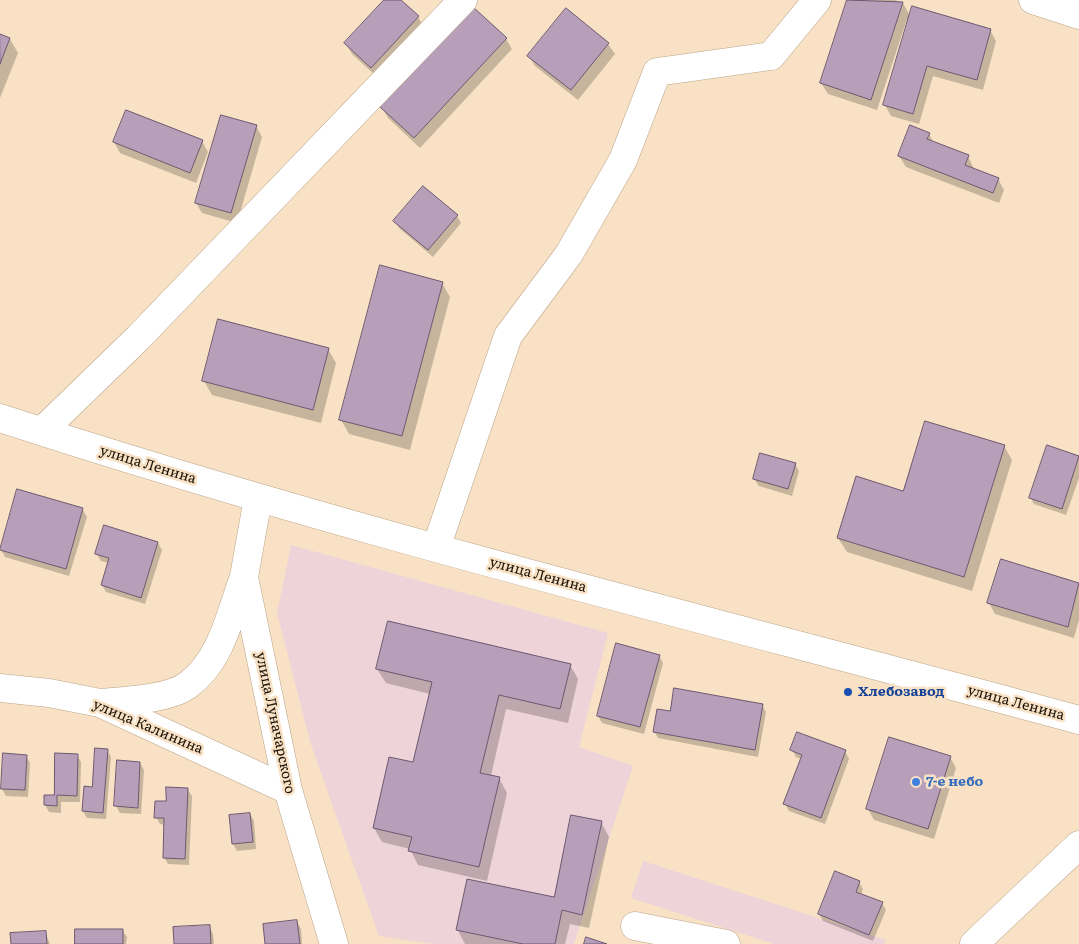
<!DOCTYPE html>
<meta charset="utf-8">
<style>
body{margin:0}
canvas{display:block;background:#f8e1c4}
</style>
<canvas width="1079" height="944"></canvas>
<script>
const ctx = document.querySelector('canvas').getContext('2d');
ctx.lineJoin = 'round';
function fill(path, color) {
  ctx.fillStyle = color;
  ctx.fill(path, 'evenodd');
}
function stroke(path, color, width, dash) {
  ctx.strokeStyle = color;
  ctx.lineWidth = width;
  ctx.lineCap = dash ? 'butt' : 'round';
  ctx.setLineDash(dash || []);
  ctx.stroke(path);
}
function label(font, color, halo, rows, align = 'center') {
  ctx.font = font + ' Literata,serif';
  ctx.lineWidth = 5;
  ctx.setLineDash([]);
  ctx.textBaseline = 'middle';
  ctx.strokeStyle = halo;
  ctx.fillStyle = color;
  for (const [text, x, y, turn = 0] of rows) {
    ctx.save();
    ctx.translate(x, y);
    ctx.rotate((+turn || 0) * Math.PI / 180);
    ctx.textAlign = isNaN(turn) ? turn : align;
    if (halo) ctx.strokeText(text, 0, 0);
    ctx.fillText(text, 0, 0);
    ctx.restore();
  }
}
fill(new Path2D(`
 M 291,545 L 608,633 L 579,747 L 633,766 L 574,944 L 433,944 L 379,936 L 311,745 L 277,613 Z
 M 643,861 L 886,940 L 884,944 L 774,944 L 631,898 Z`), '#eed3d9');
fill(new Path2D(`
 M 386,0 L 399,0 L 418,17 L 424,27 L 378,78 L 352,54 L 346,44 Z
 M 848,0 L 895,0 L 903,3 L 910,16 L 990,30 L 996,41 L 983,90 L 933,76 L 919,124 L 891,116 L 885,105 L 909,20 L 907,19 L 877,110 L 828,94 L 821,83 Z
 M 0,35 L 10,39 L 18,53 L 0,98 Z
 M 506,39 L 512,49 L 420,148 L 388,118 L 382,107 Z
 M 608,44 L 615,54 L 578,100 L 535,66 L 529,56 Z
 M 256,126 L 262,137 L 237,223 L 202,213 L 196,203 Z
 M 929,134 L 934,143 L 968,156 L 974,169 L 998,179 L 1004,190 L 999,203 L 906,167 L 899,156 Z
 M 202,141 L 208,152 L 196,183 L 120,153 L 114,142 Z
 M 423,188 L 457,216 L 461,223 L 433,257 L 399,228 L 395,221 Z
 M 442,283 L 450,297 L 410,450 L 349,434 L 341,420 Z
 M 328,349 L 336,363 L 321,423 L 212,395 L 204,381 Z
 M 1004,446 L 1012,460 L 972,591 L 847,552 L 838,538 L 904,492 Z
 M 1047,447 L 1079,457 L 1079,478 L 1066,515 L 1034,504 L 1030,497 Z
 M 795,464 L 799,471 L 792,496 L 759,486 L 754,479 Z
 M 83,510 L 87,517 L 69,576 L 5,557 L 1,550 Z
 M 158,543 L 162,550 L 145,604 L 106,592 L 102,585 L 109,563 L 101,561 L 97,554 Z
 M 1002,561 L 1079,585 L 1079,620 L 1074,638 L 995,614 L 989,603 Z
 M 659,656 L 663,663 L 644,734 L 602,723 L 598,716 Z
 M 570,665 L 578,679 L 568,723 L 506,709 L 491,776 L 499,778 L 507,793 L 487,881 L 418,865 L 410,849 L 382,842 L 374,828 L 414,764 L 430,694 L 386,683 L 377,669 Z
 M 762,705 L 766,712 L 758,757 L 658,738 L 654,731 Z
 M 107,750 L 111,757 L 106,819 L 87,818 L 83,811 Z
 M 792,750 L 845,751 L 849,759 L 825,824 L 789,811 L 785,804 L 801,759 L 796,757 Z
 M 77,755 L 81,762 L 80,802 L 61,802 L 61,813 L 49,812 L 45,805 L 45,796 L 55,796 Z
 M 26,756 L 30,763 L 28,797 L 6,796 L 2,789 Z
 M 950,757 L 956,768 L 934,839 L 874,820 L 868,809 Z
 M 140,763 L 144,770 L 141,814 L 120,813 L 116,806 Z
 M 187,789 L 192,796 L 189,865 L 168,864 L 164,857 L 165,825 L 160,824 L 156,817 L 167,802 Z
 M 250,814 L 254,821 L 256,849 L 237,851 L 233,844 L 230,816 Z
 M 601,822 L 609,837 L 589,928 L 570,924 L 565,944 L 465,944 L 457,929 L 554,899 Z
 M 859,882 L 863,889 L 861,895 L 882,903 L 886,910 L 873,941 L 823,921 L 819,914 Z
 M 297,922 L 301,929 L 302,944 L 266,944 Z
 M 209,926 L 213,934 L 214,944 L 175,944 Z
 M 122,930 L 127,937 L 126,944 L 76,944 Z
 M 45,932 L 50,944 L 12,944 Z`), '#0003');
const building = new Path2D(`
 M 384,0 L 401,0 L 419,16 L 371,68 L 344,43 Z
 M 847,0 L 903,2 L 871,100 L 820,83 Z
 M 912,6 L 991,29 L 977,80 L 927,66 L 913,114 L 883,105 Z
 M 473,7 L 507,38 L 414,138 L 380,107 Z
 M 566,8 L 609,43 L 571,90 L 527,56 Z
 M 0,34 L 10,38 L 0,64 Z
 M 126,110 L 203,140 L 190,173 L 113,142 Z
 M 221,115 L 257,125 L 231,213 L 195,203 Z
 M 910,125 L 930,133 L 927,139 L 969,155 L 965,165 L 999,178 L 993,193 L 898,156 Z
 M 423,186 L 458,215 L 428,250 L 393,221 Z
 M 380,265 L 443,282 L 402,436 L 339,420 Z
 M 218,319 L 329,348 L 313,410 L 202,381 Z
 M 925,421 L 1005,445 L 964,577 L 837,538 L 856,476 L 903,491 Z
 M 1047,445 L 1079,456 L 1062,509 L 1029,498 Z
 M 760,453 L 796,463 L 788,489 L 753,479 Z
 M 17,489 L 83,508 L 66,569 L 0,550 Z
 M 104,525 L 158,542 L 141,598 L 101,585 L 109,558 L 95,554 Z
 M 1001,559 L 1079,583 L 1068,627 L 987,603 Z
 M 388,621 L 571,664 L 560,709 L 499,695 L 480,773 L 500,777 L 479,867 L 408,851 L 412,837 L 373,828 L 389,757 L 413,762 L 432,682 L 376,669 Z
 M 616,643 L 660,655 L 640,727 L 597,716 Z
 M 674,688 L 763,704 L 755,750 L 653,732 L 657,709 L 670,711 Z
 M 797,732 L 846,750 L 821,818 L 783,804 L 802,755 L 790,750 Z
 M 889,737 L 951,756 L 928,829 L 866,809 Z
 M 95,748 L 108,749 L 103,813 L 82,811 L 84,786 L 92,787 Z
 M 3,753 L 27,755 L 25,790 L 1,789 Z
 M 55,753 L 78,754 L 77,796 L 57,795 L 57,806 L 44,805 L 44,795 L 54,795 Z
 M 117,760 L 140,762 L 138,808 L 114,806 Z
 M 166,787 L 188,788 L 185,859 L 163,858 L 164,818 L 154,818 L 155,801 L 166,801 Z
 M 250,813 L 253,842 L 232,844 L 229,815 Z
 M 571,815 L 602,821 L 582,915 L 562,910 L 555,944 L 523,944 L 456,930 L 467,879 L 554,897 Z
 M 835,871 L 860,881 L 856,892 L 883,902 L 869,935 L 818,914 Z
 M 297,920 L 300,944 L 265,944 L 263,924 Z
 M 210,925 L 211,944 L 174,944 L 173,927 Z
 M 75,929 L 123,929 L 123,944 L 75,944 Z
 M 46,931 L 47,944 L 11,944 L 10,933 Z
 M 586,937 L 607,944 L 584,944 Z`);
fill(building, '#b79fba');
stroke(building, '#6d5870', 1);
const minor = new Path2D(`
 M 1033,0 L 1079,15
 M 0,418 C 355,534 719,622 1079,720
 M 42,431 L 138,338 L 463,0
 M 258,498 L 244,577 L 288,790 L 334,944
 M 436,548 L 508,336 L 569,254 L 623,160 L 657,72 L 771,56 L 817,0
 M 0,688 L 49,693 L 100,703 L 288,790
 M 101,703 C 124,701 170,699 188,685 C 222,660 230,614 244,577
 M 635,926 L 726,944
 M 974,944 L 1079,845`);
stroke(minor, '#bba589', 29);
stroke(minor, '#fff', 28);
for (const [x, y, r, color] of [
 [848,692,5,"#1a4fb4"],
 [916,782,5,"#3f7fe0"]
]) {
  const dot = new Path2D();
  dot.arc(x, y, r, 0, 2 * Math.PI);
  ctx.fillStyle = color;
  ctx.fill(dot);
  stroke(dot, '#f8e1c4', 2);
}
label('14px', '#191107', '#f8e1c4', [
 ["улица Ленина",148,465,17],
 ["улица Ленина",538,575,15],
 ["улица Ленина",1016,703,15],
 ["улица Луначарского",275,723,78],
 ["улица Калинина",148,727,23]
]);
label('bold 14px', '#164399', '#f8e1c4', [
 ["Хлебозавод",858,692]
], 'left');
label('bold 14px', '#366cbe', '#f8e1c4', [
 ["7-е небо",926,782]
], 'left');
</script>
